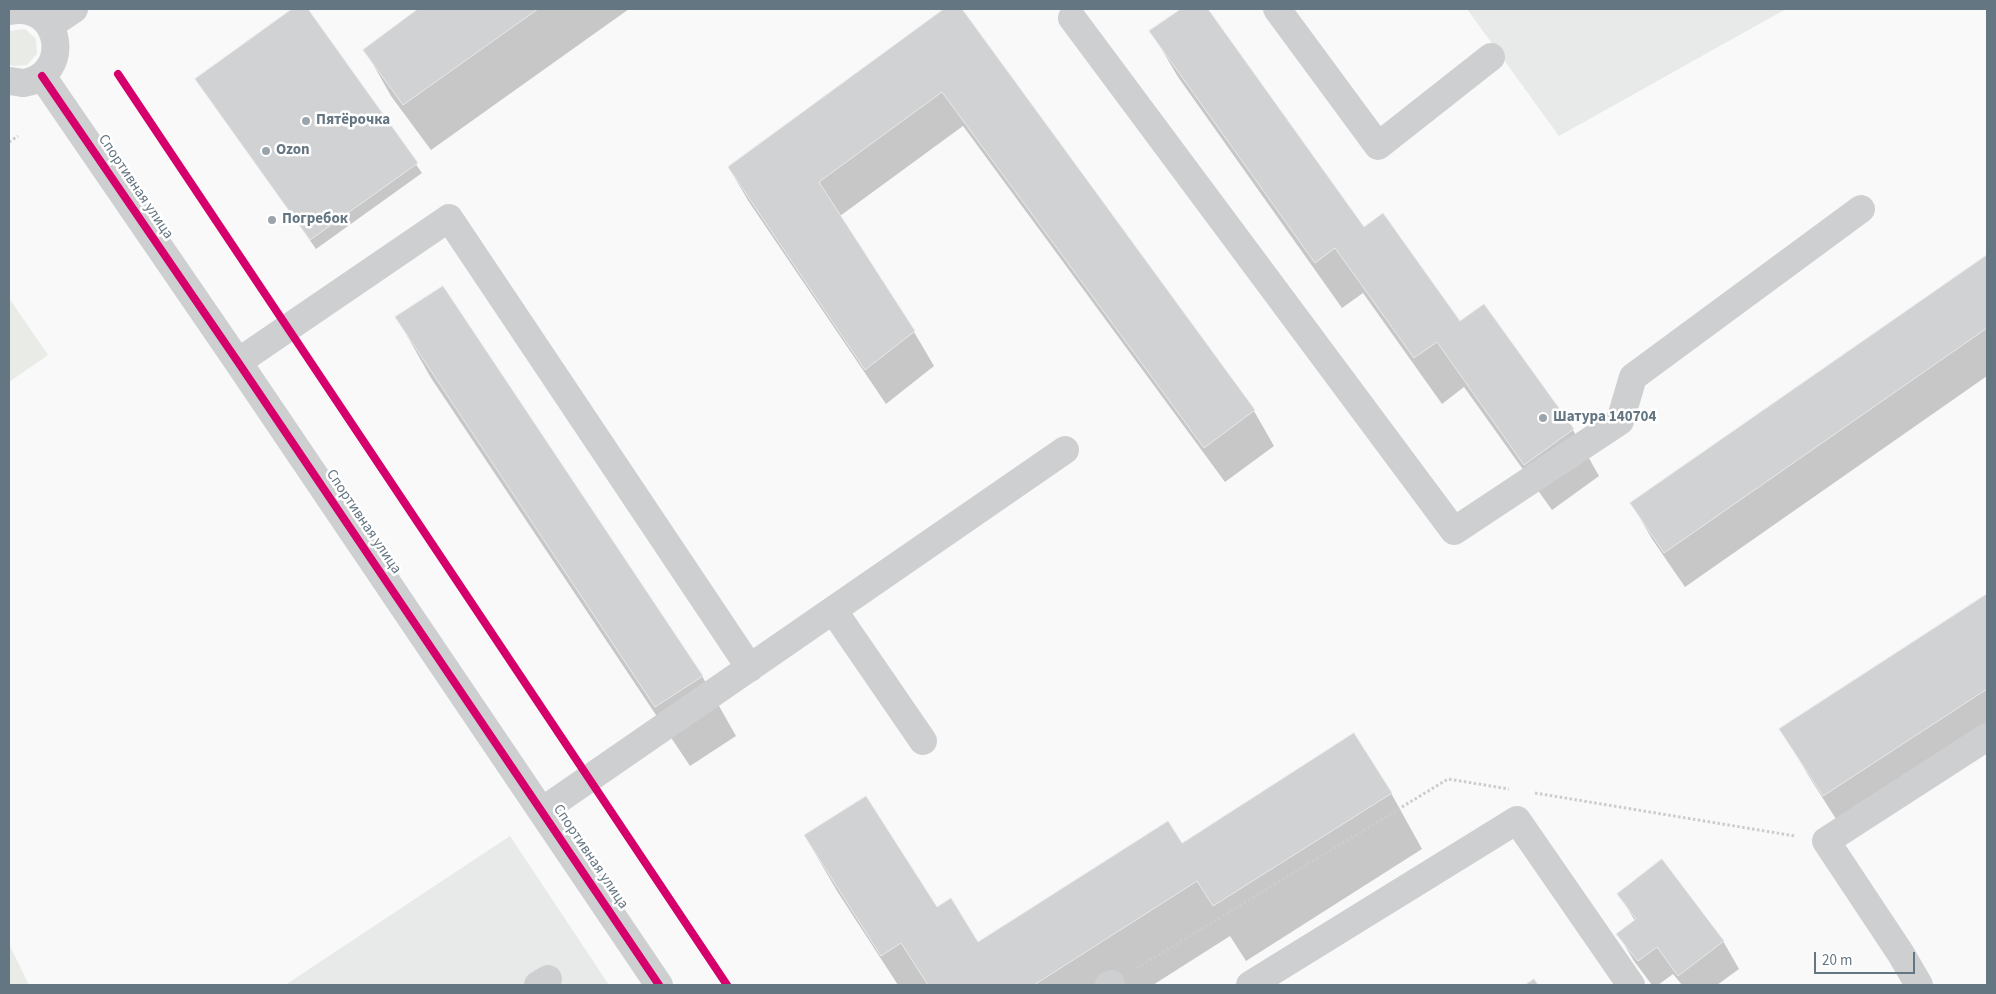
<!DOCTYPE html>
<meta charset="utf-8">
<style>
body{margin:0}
#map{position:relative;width:1996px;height:994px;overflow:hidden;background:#f9f9f9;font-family:"Source Sans 3",sans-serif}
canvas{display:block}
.frame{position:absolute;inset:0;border:10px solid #657683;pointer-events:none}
.scale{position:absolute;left:1814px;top:952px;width:101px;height:22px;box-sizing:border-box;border:2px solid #657683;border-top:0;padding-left:6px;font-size:15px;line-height:18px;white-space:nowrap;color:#657683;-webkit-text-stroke:4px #fff;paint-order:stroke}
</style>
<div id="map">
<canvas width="1996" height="994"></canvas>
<div class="frame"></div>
<div class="scale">20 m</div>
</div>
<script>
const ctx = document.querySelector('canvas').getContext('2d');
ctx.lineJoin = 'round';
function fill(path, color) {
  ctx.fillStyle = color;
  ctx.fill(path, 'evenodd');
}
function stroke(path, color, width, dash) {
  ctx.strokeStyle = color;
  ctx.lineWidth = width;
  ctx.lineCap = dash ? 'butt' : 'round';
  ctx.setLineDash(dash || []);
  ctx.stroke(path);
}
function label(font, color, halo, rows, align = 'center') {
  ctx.font = font + ' "Source Sans 3",sans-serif';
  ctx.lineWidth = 5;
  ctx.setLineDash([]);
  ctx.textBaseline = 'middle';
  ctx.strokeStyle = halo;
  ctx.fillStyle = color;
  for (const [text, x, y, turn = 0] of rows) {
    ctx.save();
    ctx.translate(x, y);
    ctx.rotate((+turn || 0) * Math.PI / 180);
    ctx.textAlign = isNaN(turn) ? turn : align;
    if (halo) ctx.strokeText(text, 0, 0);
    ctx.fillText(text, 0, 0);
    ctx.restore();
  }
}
fill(new Path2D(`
 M 1467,9 L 1786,9 L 1559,136 Z
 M 510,836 L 609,985 L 285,985 Z`), '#e8e9e9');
fill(new Path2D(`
 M 25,29 L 36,39 L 37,54 L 27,65 L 12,66 L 9,63 L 9,31 Z
 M 9,298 L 48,355 L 9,382 Z
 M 9,944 L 29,985 L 9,985 Z`), '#e8ebe6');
fill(new Path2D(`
 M 295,9 L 306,9 L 422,173 L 316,249 L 197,79 Z
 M 420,9 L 629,9 L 431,150 L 391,96 L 365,50 Z
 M 946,9 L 961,9 L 1254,411 L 1274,446 L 1225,482 L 963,126 L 840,216 L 914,332 L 934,366 L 886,404 L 749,202 L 729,168 Z
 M 1183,9 L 1207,9 L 1364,229 L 1459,323 L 1484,305 L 1573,430 L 1599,476 L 1552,510 L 1464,387 L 1442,404 L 1363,293 L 1342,308 L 1178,77 L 1151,31 Z
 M 1987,257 L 1987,376 L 1685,587 L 1652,539 L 1632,504 Z
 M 397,318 L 702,676 L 736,736 L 690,766 L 431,378 Z
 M 1987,596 L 1987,752 L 1850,841 L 1808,775 L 1781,729 Z
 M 1391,793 L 1422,849 L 1246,961 L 1230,936 L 1153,985 L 898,985 L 837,891 L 805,836 L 937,909 L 978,943 L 1182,845 Z
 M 1619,894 L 1723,941 L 1739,969 L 1717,985 L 1682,985 L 1673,974 L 1658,985 L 1652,985 L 1634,961 L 1618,934 L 1635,921 Z`), '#0003');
const building = new Path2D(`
 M 292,9 L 308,9 L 418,163 L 310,240 L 195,79 Z
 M 418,9 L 538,9 L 403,105 L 363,50 Z
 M 944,9 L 962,9 L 1255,410 L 1204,448 L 942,92 L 819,182 L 915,331 L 865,370 L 728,167 Z
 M 1181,9 L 1208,9 L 1364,227 L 1383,213 L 1460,321 L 1484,304 L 1574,429 L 1524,465 L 1437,342 L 1414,358 L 1335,248 L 1315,263 L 1149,31 Z
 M 1987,255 L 1987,328 L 1664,553 L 1630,503 Z
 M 443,286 L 703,676 L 655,707 L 395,317 Z
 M 1987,594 L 1987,689 L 1823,796 L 1779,729 Z
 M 1354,733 L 1392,793 L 1213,906 L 1197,881 L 1034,985 L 928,985 L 901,943 L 881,956 L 804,835 L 866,796 L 937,907 L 951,898 L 978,942 L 1168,821 L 1182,843 Z
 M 1662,859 L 1724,941 L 1678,976 L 1657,947 L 1638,961 L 1616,934 L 1636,919 L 1617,894 Z
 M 1534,979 L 1538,985 L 1525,985 Z`);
fill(building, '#d0d2d3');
stroke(building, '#e8e8e8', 1);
stroke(new Path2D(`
 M 9,142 L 18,136
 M 1535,793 L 1795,836
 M 1137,968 L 1448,779 L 1509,789`), '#cbcccd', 3, [2.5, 2.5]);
stroke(new Path2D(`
 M 1277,9 L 1378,146 L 1491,57
 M 9,11 C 62,0 73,75 24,83 C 20,83 13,81 9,81
 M 1072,18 L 1454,531 L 1620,421 L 1633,377 L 1861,209
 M 50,25 L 74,9
 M 42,76 L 238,362 L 659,985
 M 238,362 L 449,218 L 750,668
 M 833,610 L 923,741
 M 542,811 L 1065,450
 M 538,985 L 548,979
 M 1109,985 L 1111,984
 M 1250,985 L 1517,820 L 1631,985
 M 1919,985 L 1901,954 L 1826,841 L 1987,737`), '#cecfd0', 28);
stroke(new Path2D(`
 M 118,74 L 727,985
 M 42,76 L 238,362 L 659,985`), '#d6006c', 8);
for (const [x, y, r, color] of [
 [306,121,5,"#99a4ac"],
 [266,151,5,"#99a4ac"],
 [272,220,5,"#99a4ac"],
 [1543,418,5,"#99a4ac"]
]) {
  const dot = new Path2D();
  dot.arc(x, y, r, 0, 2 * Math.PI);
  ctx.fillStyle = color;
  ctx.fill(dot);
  stroke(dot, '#fff', 2);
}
label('bold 15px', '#657683', '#fff', [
 ["Пятёрочка",316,121],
 ["Ozon",276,151],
 ["Погребок",282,220],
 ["Шатура 140704",1553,418]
], 'left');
label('15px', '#657683', '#fff', [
 ["Спортивная улица",135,187,56],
 ["Спортивная улица",363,522,56],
 ["Спортивная улица",590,857,56]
]);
</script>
